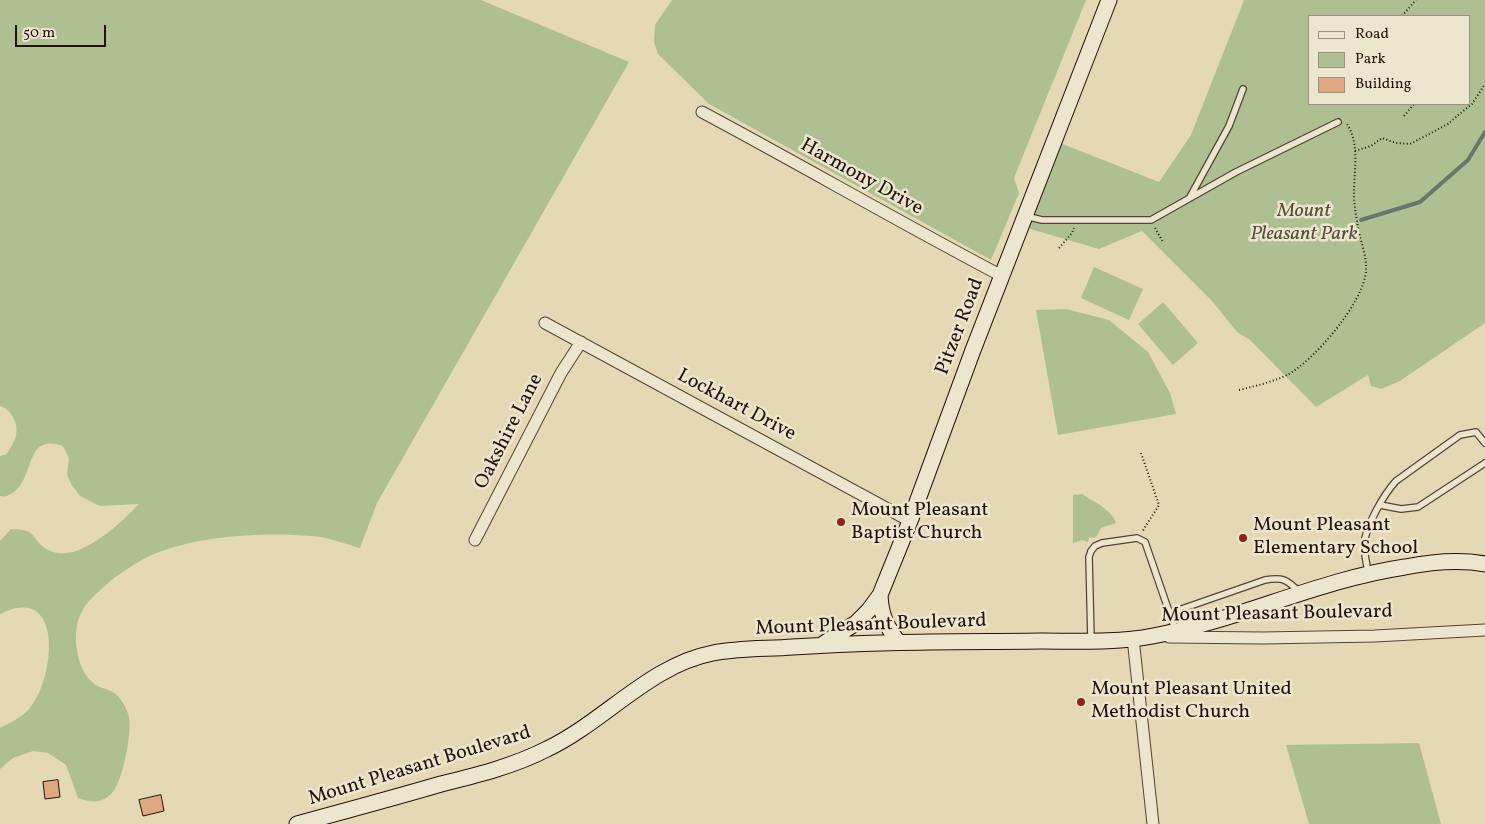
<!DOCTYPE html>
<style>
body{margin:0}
#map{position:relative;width:1485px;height:824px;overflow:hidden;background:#e4d9b4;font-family:Vollkorn,serif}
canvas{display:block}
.legend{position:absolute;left:1308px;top:15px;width:162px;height:90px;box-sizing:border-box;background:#ede6ce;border:1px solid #9c9180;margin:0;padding:6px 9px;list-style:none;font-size:15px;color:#23120b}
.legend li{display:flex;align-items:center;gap:10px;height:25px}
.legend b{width:25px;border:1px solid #9c9180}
.scale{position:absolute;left:15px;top:25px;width:91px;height:22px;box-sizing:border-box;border:2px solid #23120b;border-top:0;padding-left:6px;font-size:15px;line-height:18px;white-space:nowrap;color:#23120b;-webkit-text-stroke:4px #ede6ce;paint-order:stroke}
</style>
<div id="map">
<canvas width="1485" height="824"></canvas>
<ul class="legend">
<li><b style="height:6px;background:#ede6ce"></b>Road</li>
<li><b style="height:14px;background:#aec091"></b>Park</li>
<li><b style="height:14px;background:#e0a880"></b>Building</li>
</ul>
<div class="scale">50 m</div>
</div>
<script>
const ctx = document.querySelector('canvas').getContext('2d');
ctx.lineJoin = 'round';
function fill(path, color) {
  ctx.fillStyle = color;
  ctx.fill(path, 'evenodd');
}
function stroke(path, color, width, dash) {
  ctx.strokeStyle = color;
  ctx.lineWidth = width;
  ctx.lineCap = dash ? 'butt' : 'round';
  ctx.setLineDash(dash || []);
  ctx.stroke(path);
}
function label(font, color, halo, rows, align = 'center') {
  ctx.font = font + ' Vollkorn,serif';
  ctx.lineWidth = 5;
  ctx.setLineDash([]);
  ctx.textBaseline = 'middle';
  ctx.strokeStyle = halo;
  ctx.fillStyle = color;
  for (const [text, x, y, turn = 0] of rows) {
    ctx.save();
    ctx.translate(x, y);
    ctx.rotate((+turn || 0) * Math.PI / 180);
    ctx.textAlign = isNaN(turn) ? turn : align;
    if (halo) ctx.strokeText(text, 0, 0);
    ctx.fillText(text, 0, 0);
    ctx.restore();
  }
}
fill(new Path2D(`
 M 0,0 L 481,0 L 629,62 L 377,503 L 360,548 C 345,544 328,537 312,536 C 268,532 205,535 162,551 C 144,557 122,571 107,584 C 96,594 84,603 79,618 C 72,636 77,669 92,682 C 99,689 112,689 118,696 C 123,702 127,709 129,717 C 132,733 123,781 112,793 C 101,804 92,803 78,798 L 66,765 L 48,753 L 33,751 L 13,758 L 0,769 L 0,728 C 10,723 22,717 29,709 C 56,678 64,582 0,614 L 0,541 L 11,529 C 38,530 28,535 45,548 C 74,569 121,523 139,504 L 100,506 L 80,496 L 71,484 L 67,474 L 69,458 L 63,446 C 23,432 36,480 11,494 C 7,496 5,497 0,496 L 0,456 L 7,454 C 10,448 15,441 16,435 C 19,424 11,409 0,406 Z
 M 672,0 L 1086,0 L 1014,178 L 1019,193 L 991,260 L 709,104 L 658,54 L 654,42 L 655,25 Z
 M 1244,0 L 1485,0 L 1485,323 L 1400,381 L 1381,389 L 1371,386 L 1368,375 L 1316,407 L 1250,340 L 1237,332 L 1212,301 L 1142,231 L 1099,249 L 1027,228 L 1060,143 L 1159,182 L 1191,135 ZM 1309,16 L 1469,16 L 1469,104 L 1309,104 Z
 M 1094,267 L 1143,289 L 1129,320 L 1081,298 Z
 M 1163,302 L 1198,343 L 1173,365 L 1138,324 Z
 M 1066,309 L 1109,320 L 1148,352 L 1170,393 L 1176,414 L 1058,435 L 1036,310 Z
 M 1082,494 C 1094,502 1111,509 1116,523 L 1101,528 L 1096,537 L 1089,538 L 1088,542 L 1082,540 L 1073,543 L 1073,495 Z
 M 1419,743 L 1441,824 L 1309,824 L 1286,745 Z`), '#aec091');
stroke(new Path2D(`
 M 1361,220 L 1420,202 L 1468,160 L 1485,132`), '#67776d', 4);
const building = new Path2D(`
 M 58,780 L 60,797 L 45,799 L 43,782 Z
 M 161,795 L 164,811 L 143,816 L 139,800 Z`);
fill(building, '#e0a880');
stroke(building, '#23120b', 1);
const lane = new Path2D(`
 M 1190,197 L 1229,126 L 1243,89
 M 1025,216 L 1042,220 L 1151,220 L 1236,172 L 1338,122
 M 1380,505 L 1401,509 L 1418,507 L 1485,463
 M 1368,573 C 1367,564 1364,554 1364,545 C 1365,527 1384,494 1396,481 L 1460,435 L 1476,432 L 1485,443
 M 1170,613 L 1265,580 C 1282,577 1287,579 1299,592
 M 1091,640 L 1089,557 L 1091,551 L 1095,546 L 1102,543 L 1137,538 L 1145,542 L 1175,629`);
const street = new Path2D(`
 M 702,112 C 803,166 901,223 1002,276
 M 545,323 L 910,521
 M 475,540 L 561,373 L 581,342
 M 1169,637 L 1263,638 L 1375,636 L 1485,630
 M 1133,638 L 1153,824`);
const secondary = new Path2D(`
 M 880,595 C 881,616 886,625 898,642
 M 823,644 L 856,623 L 869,610 L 880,595 L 910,521 L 973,350 L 1109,0
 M 297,824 C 345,811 393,798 441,784 C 477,775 514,766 547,749 C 604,722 650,665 713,653 C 739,648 767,649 793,647 C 876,641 959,642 1042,641 C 1078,641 1117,643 1153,636 C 1239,620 1318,580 1405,567 C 1431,562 1458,559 1485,564`);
stroke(lane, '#534435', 8);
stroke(street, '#534435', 13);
stroke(secondary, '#23120b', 17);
stroke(new Path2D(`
 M 1402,16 L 1416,0
 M 1404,116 L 1414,104
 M 1355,151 L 1371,146 L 1382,138 L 1396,143 L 1410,144 L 1448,124 L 1457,116 L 1472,104 L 1485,84
 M 1155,228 L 1163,242
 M 1059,248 L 1072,233 L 1074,228
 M 1239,390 C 1256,386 1272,382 1287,375 C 1314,361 1364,302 1366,271 C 1367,258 1362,245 1359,233 C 1357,222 1355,210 1354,199 C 1353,174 1361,146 1347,124
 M 1141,453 L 1159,505 L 1142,532`), '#23120b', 2, [1, 2.5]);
stroke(lane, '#ede6ce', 5.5);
stroke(street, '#ede6ce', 11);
stroke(secondary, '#ede6ce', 15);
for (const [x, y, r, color] of [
 [841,522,5,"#8f2418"],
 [1243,538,5,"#8f2418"],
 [1081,702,5,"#8f2418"]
]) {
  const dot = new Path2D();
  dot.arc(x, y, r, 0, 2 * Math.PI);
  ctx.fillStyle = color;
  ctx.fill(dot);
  stroke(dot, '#ede6ce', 2);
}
label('20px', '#23120b', '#ede6ce', [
 ["Harmony Drive",861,178,29],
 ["Pitzer Road",961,327,-69],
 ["Lockhart Drive",736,406,28],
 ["Oakshire Lane",510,432,-63],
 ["Mount Pleasant Boulevard",1277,615,-1],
 ["Mount Pleasant Boulevard",871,626,-2],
 ["Mount Pleasant Boulevard",420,767,-17]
]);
label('italic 20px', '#544f3a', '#ede6ce', [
 ["Mount",1304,212],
 ["Pleasant Park",1304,235]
]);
label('20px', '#23120b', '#ede6ce', [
 ["Mount Pleasant",851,511],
 ["Baptist Church",851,534],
 ["Mount Pleasant",1253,526],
 ["Elementary School",1253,549],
 ["Mount Pleasant United",1091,690],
 ["Methodist Church",1091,713]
], 'left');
</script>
